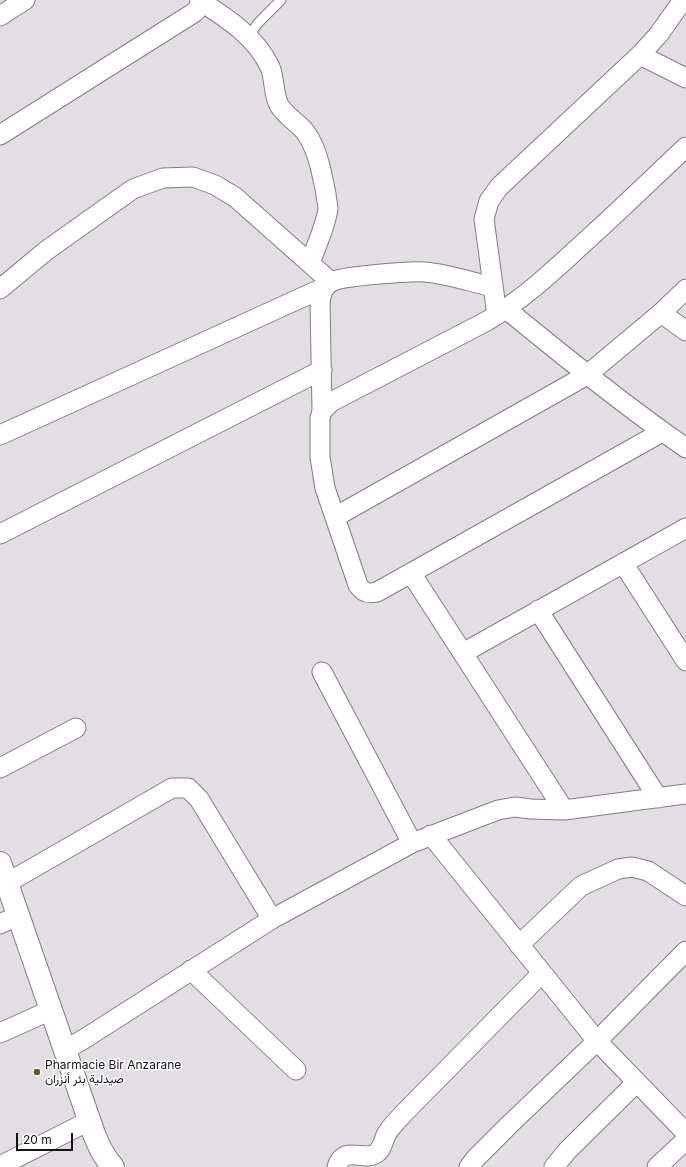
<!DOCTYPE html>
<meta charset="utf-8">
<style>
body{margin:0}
#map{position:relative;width:686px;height:1167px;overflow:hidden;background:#e3dee4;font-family:Inter,sans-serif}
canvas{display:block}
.scale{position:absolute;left:16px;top:1133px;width:57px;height:18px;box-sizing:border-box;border:2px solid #131214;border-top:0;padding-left:5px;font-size:12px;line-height:14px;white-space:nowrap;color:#131214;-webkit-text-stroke:3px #fff;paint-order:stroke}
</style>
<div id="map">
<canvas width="686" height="1167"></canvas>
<div class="scale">20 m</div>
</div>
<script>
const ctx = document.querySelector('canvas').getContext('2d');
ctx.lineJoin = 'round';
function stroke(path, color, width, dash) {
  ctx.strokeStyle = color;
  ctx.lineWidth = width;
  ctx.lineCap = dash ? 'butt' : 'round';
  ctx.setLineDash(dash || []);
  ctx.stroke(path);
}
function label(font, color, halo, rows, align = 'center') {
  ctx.font = font + ' Inter,Vazirmatn,sans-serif';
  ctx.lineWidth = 3;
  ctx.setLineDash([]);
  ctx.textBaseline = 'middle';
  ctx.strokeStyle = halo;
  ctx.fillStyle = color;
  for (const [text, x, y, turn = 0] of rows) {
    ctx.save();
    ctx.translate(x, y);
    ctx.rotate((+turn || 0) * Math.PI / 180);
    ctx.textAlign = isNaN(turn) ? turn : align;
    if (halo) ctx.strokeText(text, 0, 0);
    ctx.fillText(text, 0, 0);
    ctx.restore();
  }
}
const service = new Path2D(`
 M 248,37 L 258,23 L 281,0`);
const minor = new Path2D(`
 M 200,1 C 227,18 256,37 270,67 C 275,79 273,94 279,105 C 286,117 299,123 306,133 C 318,150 322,174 326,194 C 326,198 328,204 328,209 C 325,228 316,246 310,263
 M 0,16 L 25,0
 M 640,55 L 686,78
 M 0,135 L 195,12 L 199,7 L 200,0
 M 0,289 L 47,250 L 133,189 L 163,178 L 193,177 L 215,185 L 235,197 L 331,282
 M 506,309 C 565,357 624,405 686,448
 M 661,313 L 686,331
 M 497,315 L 484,219 L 489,201 L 499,187 L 640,55 L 659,34 L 683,0
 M 322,411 L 320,303 C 321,294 323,287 331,282 C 341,276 411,271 425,272 C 448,274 471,282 493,287
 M 662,432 L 377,592 C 369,594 363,593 358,585 L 325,488 L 320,457 L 320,418 L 322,411 L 331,402 L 487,321 C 521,300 547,277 577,249 C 614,216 650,181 686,147
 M 0,435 L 325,287
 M 335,517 L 587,375 L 661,313 L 686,289
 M 0,534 L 322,370
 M 623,563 L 686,661
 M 411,573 L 564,810
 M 538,610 L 658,798
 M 463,653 L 686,528
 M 322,672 L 412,843
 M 0,768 L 76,728
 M 431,835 L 597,1041 L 686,1133
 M 7,883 L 172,788 L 188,788 L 199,799 L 272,919
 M 0,924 L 19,915
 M 519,945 L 581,886 L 618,869 L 632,867 L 648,871 L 686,896
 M 191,970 L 296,1070
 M 0,1033 L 51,1010
 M 65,1050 L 84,1039 L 272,919 L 412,843 L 498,810 L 515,807 L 531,809 L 564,810 L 686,794
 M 0,1166 L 89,1121
 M 337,1167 C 343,1145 363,1161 375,1154 C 382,1150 383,1142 386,1135 C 390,1127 398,1120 404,1113 L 542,973
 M 469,1167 L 476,1158 L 509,1125 L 597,1041 L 686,951
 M 554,1167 L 567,1151 L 637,1082
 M 657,1167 L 686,1140`);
const tertiary = new Path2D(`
 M 0,863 L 94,1134 C 99,1147 104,1157 113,1167`);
stroke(service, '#827d82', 11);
stroke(minor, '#827d82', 21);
stroke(tertiary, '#827d82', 24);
stroke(service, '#fff', 9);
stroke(minor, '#fff', 19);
stroke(tertiary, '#fff', 22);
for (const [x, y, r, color] of [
 [37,1072,4,"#685725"]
]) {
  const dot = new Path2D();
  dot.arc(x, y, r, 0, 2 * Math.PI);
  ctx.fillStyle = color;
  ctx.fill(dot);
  stroke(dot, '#fff', 1.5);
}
label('12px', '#131214', '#fff', [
 ["Pharmacie Bir Anzarane",45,1065],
 ["صيدلية بئر أنزران",45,1079]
], 'left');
</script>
